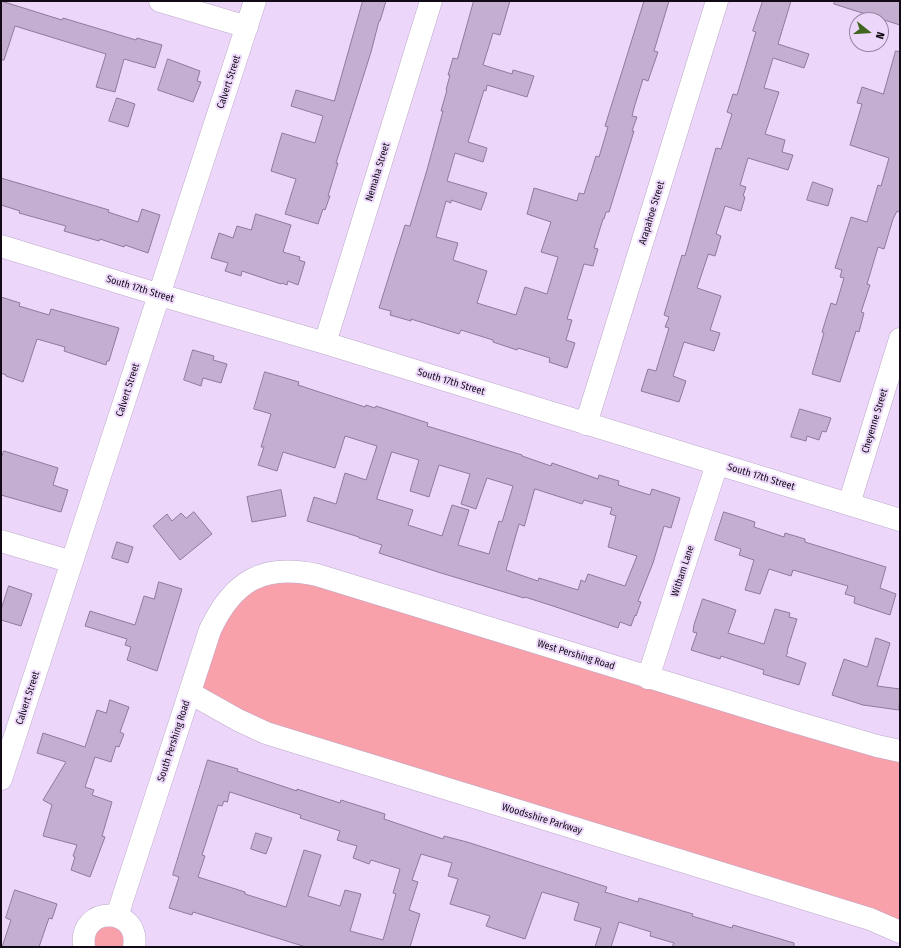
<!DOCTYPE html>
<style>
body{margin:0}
#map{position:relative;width:901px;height:948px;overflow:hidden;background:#ecd7fa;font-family:"Fira Sans Condensed",sans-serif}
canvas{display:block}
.frame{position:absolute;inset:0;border:2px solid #120b17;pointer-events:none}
.north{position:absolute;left:849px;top:12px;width:40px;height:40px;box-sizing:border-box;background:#ecd7fa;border:1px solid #95859f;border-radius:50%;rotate:107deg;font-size:11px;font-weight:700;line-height:16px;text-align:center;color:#120b17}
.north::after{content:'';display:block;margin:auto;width:14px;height:18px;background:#41651e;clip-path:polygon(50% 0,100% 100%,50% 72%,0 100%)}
</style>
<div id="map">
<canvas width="901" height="948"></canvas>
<div class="frame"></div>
<div class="north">N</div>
</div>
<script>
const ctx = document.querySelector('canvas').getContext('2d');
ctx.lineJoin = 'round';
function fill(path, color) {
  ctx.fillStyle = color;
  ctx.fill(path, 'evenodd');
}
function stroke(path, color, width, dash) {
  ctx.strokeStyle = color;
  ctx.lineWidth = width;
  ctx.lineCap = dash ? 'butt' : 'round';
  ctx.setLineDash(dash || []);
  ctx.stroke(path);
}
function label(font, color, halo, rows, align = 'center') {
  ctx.font = font + ' "Fira Sans Condensed",sans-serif';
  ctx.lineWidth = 4;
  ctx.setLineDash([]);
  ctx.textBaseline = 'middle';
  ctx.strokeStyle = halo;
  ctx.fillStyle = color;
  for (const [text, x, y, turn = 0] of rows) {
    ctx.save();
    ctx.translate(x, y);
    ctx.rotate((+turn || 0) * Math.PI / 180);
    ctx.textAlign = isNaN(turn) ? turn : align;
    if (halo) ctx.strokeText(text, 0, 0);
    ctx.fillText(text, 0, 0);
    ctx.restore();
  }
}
fill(new Path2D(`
 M 285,571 L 900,751 L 900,932 L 431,785 L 190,693 L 218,614 Z
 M 99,925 L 121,926 L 127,947 L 92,947 Z`), '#f8a1ab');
const building = new Path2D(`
 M 1,1 L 62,20 L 63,18 L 73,21 L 136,40 L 137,38 L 162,45 L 155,68 L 124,59 L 115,92 L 96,87 L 106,54 L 15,26 L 4,60 L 1,60 Z
 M 363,1 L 386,1 L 380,21 L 379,21 L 371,52 L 336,163 L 338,163 L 328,196 L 330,196 L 325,210 L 323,209 L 318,224 L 285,214 L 296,179 L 271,171 L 282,133 L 315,143 L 323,116 L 291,106 L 296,90 L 334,101 Z
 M 474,1 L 510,1 L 500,35 L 493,33 L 483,65 L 512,74 L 513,70 L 534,76 L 527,97 L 487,85 L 486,91 L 484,90 L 468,142 L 487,148 L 483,162 L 455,153 L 447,181 L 487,193 L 481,210 L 451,200 L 451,203 L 446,201 L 436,237 L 458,243 L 453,260 L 487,271 L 477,303 L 516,315 L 525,287 L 547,294 L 558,257 L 541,252 L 551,222 L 527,214 L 534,188 L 577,201 L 579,193 L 584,194 L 596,156 L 599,157 L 608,127 L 605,126 L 644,1 L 669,1 L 654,51 L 658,52 L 648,81 L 643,79 L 634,108 L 632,116 L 637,117 L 632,131 L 634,131 L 609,212 L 606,212 L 604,219 L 603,219 L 594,248 L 598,249 L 593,266 L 584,264 L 567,319 L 572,320 L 566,340 L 575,343 L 567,368 L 549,362 L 550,358 L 518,348 L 517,350 L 493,342 L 493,340 L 461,330 L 459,334 L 411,319 L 411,321 L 390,315 L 391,311 L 379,308 L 405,225 L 410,226 L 427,170 L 443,111 L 441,111 L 447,90 L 446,90 L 450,75 L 448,75 L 453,58 L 457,59 Z
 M 763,1 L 791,1 L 778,44 L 809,54 L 804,68 L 773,58 L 764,88 L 779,92 L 765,134 L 785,140 L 782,152 L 793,155 L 788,170 L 748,158 L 740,185 L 746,187 L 743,196 L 745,197 L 741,211 L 725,206 L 716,234 L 721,236 L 715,256 L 708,254 L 708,255 L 697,288 L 721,296 L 710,330 L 720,333 L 714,351 L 684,342 L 673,376 L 686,381 L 679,402 L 641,391 L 648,369 L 656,371 L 669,328 L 665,327 L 669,317 L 664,315 L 682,255 L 685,256 L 716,148 L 721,149 L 732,114 L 727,112 L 733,94 L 737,95 L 756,32 L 753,31 Z
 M 835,1 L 900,1 L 900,25 L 834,4 Z
 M 896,51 L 900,52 L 900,213 L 897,211 L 893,219 L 884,249 L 878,247 L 867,284 L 870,285 L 861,312 L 864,313 L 859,332 L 856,331 L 840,382 L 812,374 L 824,333 L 822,332 L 831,303 L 836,305 L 844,278 L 840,277 L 842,270 L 835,268 L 851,217 L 867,222 L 878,185 L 881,186 L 889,158 L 850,145 L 862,104 L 857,103 L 862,87 L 883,94 Z
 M 168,59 L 200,71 L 197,81 L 201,82 L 193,102 L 158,90 Z
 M 117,98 L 135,104 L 128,127 L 109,121 Z
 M 1,178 L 109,210 L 108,212 L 138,222 L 142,209 L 160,215 L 148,253 L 125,245 L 124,247 L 100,239 L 99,241 L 64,231 L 66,226 L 19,213 L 20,211 L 1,205 Z
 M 813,182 L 833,189 L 828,206 L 807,200 Z
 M 256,214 L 291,225 L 283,252 L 300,257 L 299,260 L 305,262 L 298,285 L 288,281 L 287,285 L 282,283 L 281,284 L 242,271 L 241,276 L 225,271 L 228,263 L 211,258 L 219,233 L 233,238 L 237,226 L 251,230 Z
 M 1,297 L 20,303 L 19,306 L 49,315 L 51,309 L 119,328 L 109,361 L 107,361 L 106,365 L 64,351 L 65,347 L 37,339 L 23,382 L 6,376 L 6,375 L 1,373 Z
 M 193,350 L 214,356 L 213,360 L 227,364 L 221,383 L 203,378 L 201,386 L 184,380 Z
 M 265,372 L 299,382 L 298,385 L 365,407 L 366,405 L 375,408 L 376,406 L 428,423 L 427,426 L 522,455 L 522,456 L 551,466 L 552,463 L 598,479 L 599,475 L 619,481 L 618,485 L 650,495 L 652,489 L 680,498 L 671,528 L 664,526 L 653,563 L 638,601 L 641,602 L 636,616 L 635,615 L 631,626 L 620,622 L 618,628 L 553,606 L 525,597 L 524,598 L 441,573 L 379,553 L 382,545 L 359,538 L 359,537 L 307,521 L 314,497 L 336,504 L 345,473 L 366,480 L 377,446 L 345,436 L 335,468 L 283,452 L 277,471 L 258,465 L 264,447 L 261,447 L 271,414 L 254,409 ZM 392,452 L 419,460 L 410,491 L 429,497 L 439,465 L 470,474 L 461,504 L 476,509 L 487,478 L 513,486 L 502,522 L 499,521 L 489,554 L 458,545 L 469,510 L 452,505 L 442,536 L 408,525 L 413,510 L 377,499 ZM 535,489 L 582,504 L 584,500 L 612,508 L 610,514 L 616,516 L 608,547 L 637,556 L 625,586 L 588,574 L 585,582 L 581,580 L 578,590 L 539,578 L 538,581 L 506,570 L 519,524 L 524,526 Z
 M 800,409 L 831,418 L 826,432 L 822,431 L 819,440 L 807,436 L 806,441 L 791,437 Z
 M 4,451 L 58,468 L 53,485 L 68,490 L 61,512 L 1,495 L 1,459 Z
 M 281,490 L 286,516 L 252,522 L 247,497 Z
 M 194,512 L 212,534 L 180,560 L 153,526 L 167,514 L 172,521 L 181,513 L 186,518 Z
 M 724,512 L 755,522 L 754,527 L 784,537 L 785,533 L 805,539 L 805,542 L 886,567 L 880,588 L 896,594 L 890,615 L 854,603 L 855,597 L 845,594 L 848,586 L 793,570 L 791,576 L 769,569 L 760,594 L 745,590 L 754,560 L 739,555 L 741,549 L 715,540 Z
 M 117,542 L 133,547 L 128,563 L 112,558 Z
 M 159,582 L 182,589 L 157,671 L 127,660 L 131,647 L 125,645 L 127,639 L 85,626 L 90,611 L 135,625 L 144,596 L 154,599 Z
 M 9,586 L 32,594 L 21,626 L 1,620 L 1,610 Z
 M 703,599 L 736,610 L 728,633 L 764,644 L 775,609 L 790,613 L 789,617 L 797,619 L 787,651 L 788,652 L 786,656 L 806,663 L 799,685 L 763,674 L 764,670 L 721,656 L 720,659 L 691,650 L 697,633 L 693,632 L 694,625 Z
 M 876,638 L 890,643 L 877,686 L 900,689 L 899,710 L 863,705 L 832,695 L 844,659 L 867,667 Z
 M 110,700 L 129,707 L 120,732 L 124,734 L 119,747 L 116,746 L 111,762 L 95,757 L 85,787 L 94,790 L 92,795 L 112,802 L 102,836 L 105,837 L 90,877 L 71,870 L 75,857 L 73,856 L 77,845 L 43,836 L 52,805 L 43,800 L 66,762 L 37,753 L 43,733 L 85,747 L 97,710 L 106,713 Z
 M 208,760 L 238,769 L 237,771 L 297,791 L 297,789 L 340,803 L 341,800 L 385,814 L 384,819 L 443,839 L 444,836 L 467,842 L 607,887 L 605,892 L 638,902 L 639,898 L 649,901 L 693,914 L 692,916 L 732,928 L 733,925 L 794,943 L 794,947 L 672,947 L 674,943 L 650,936 L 651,932 L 619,922 L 611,947 L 595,947 L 601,928 L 574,920 L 579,903 L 542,892 L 525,939 L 486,926 L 490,916 L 450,904 L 458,879 L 448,876 L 452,863 L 421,854 L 412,880 L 418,882 L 409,910 L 420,914 L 410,947 L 306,947 L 193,912 L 192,915 L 169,908 L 179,877 L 173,875 ZM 230,792 L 301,815 L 300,818 L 340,831 L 337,840 L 357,846 L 353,858 L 369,864 L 371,860 L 400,869 L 393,893 L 396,894 L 383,940 L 350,931 L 361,894 L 345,890 L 340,906 L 308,896 L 321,855 L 304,850 L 286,907 L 245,894 L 245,892 L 198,877 L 205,856 L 202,855 L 218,805 L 222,806 L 224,801 L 227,802 Z
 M 256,833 L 272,838 L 266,854 L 251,849 Z
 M 15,890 L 57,904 L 52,919 L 49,918 L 39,947 L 2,947 L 11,920 L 6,918 Z`);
fill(building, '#c4afd1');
stroke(building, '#8e7a9a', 1);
const minor = new Path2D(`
 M 160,1 L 247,27
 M 1,246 L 160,295 L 325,343 L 900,520
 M 325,343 L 431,1
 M 586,424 L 717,1
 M 849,504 L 900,339
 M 1,541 L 72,562
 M 648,678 L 717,464
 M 190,693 L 238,720 L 266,733 L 870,919 L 900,932
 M 1,779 L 255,1
 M 117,916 L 210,630 C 233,581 263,563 317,575 L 795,722 L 877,746 L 900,751
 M 84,947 C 78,904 141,906 134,947`);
stroke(minor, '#bda8c9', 23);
stroke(minor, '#fff', 22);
label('10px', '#120b17', '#ecd7fa', [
 ["Calvert Street",229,82,-72],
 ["Nemaha Street",378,172,-73],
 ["Arapahoe Street",652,213,-73],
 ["South 17th Street",140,289,17],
 ["South 17th Street",451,382,17],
 ["Calvert Street",128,390,-72],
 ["Cheyenne Street",875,421,-73],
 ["South 17th Street",761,477,17],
 ["Witham Lane",683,571,-72],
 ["West Pershing Road",576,655,17],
 ["Calvert Street",28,698,-72],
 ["South Pershing Road",174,741,-72],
 ["Woodsshire Parkway",542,819,17]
]);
</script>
